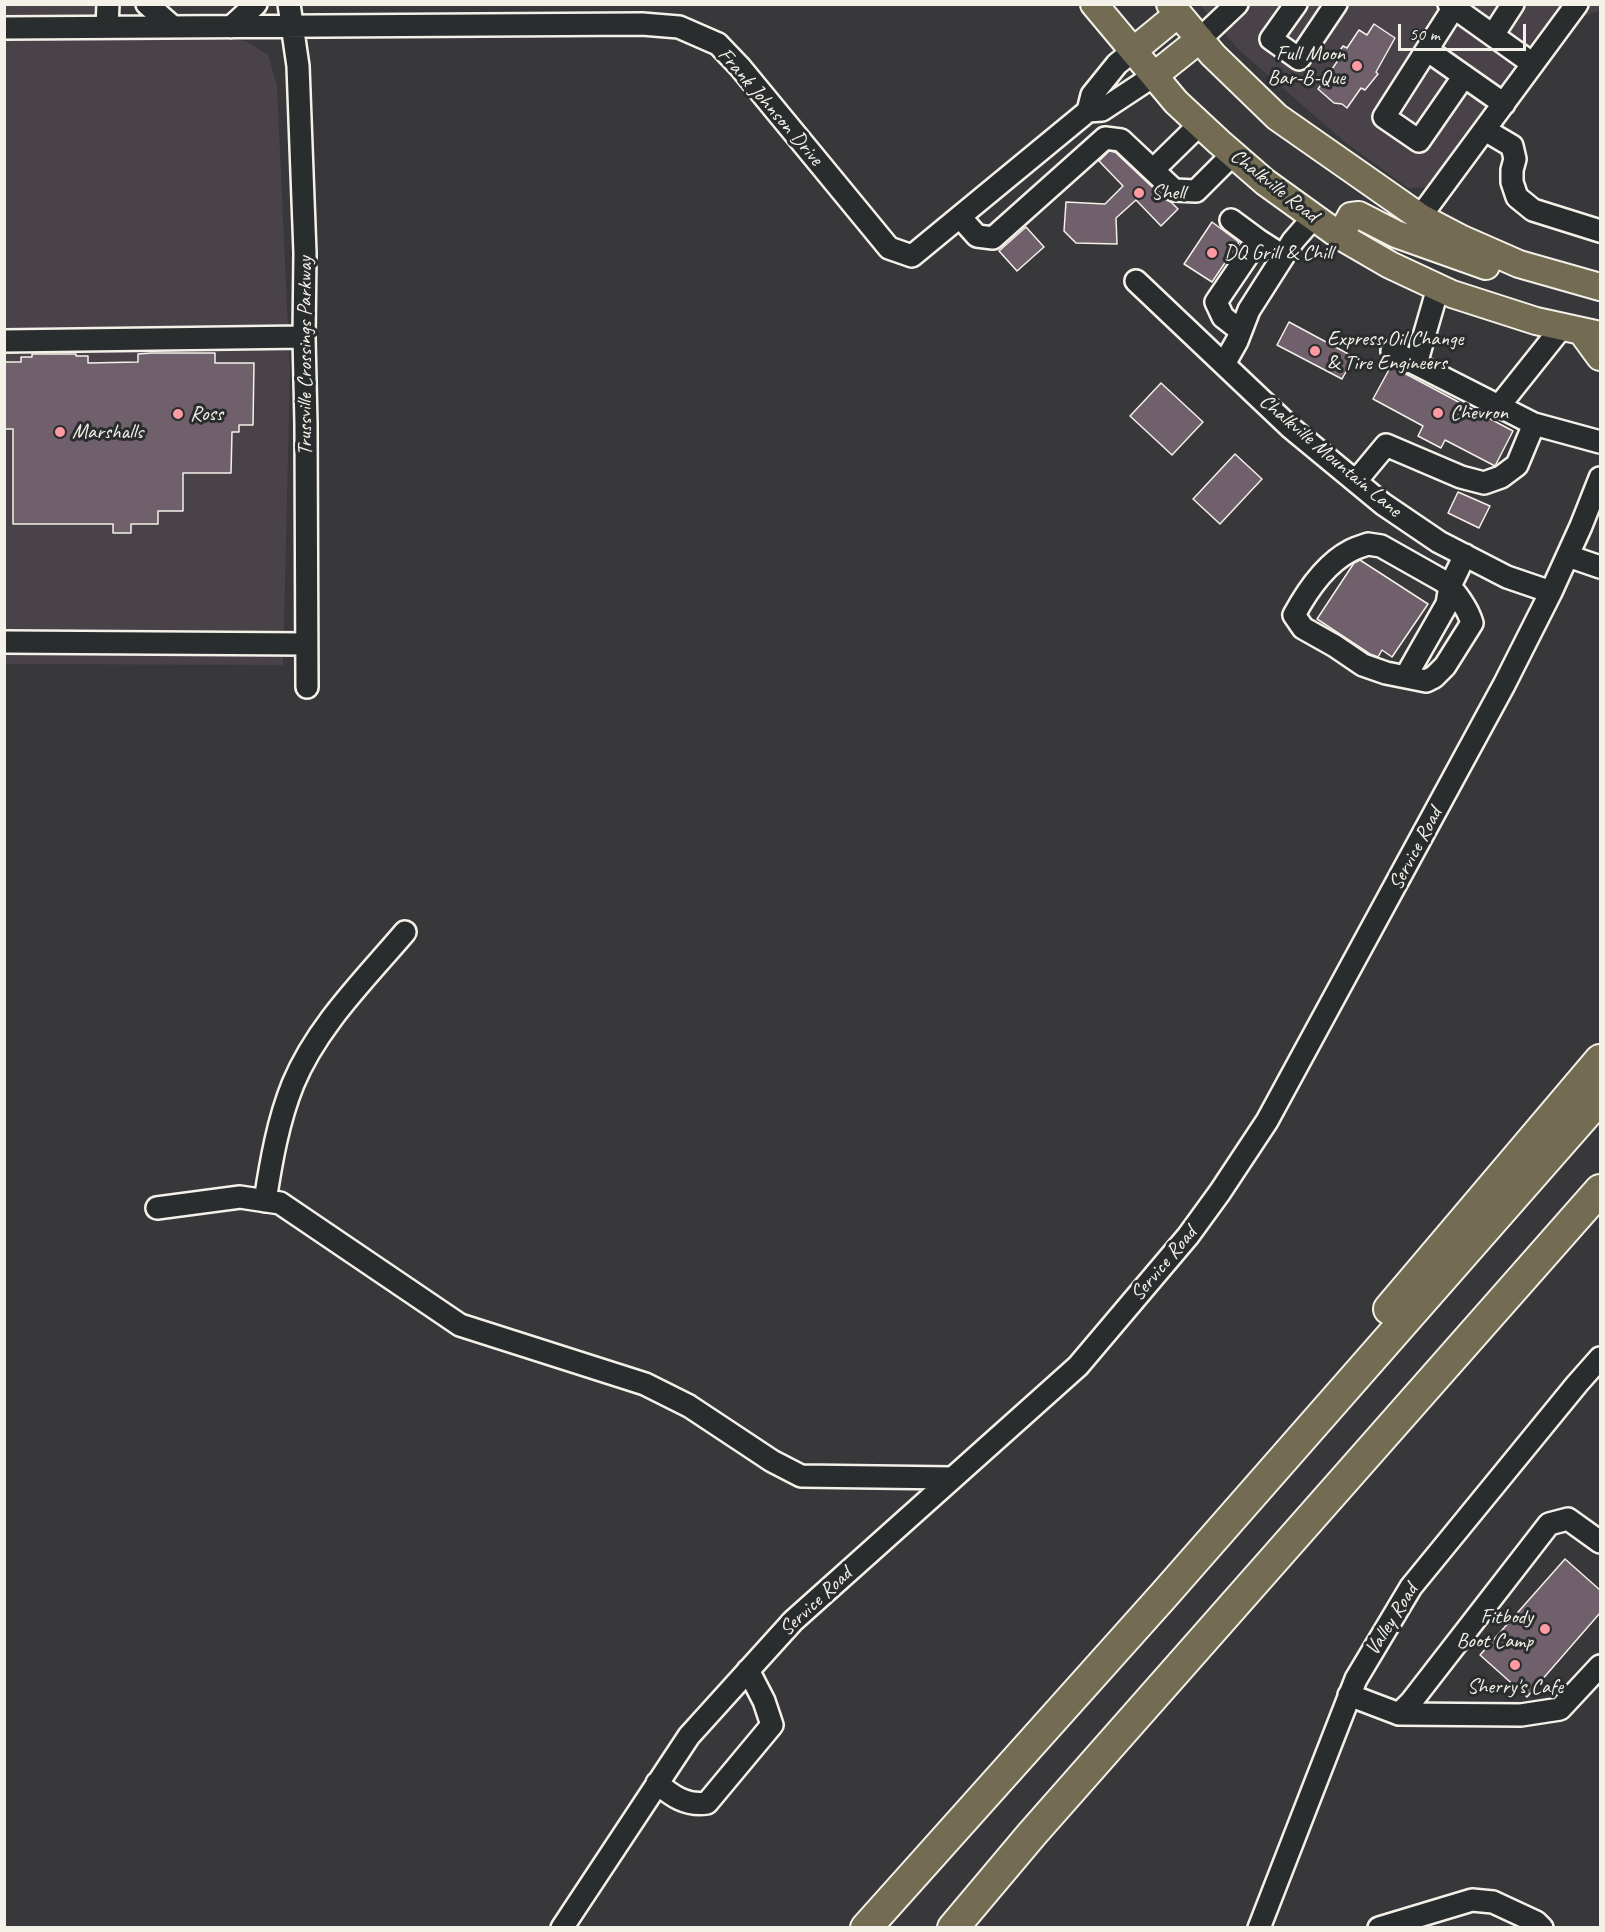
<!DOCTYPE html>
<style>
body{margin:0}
#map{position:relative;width:1605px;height:1932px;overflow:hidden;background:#38373a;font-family:Caveat,sans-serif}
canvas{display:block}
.frame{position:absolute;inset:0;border:6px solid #f4f1e8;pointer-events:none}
.scale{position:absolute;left:1398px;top:24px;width:128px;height:27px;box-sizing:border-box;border:3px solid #f4f1e8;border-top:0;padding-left:8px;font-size:18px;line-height:21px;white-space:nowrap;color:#f4f1e8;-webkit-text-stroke:4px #2a2d2e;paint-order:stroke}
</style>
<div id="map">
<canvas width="1605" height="1932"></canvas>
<div class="frame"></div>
<div class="scale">50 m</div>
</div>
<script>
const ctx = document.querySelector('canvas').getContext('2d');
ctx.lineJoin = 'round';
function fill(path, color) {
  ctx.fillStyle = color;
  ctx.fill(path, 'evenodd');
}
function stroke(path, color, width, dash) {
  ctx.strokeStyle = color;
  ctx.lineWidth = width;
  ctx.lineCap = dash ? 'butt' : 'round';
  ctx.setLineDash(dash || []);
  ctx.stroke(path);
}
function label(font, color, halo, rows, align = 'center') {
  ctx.font = font + ' Caveat,sans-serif';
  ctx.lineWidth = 6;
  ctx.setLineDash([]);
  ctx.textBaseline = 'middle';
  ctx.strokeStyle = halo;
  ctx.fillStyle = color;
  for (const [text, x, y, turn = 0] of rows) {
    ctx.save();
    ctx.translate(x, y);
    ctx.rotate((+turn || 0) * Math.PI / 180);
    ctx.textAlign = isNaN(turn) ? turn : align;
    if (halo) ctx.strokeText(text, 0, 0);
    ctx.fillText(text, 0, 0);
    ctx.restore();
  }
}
fill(new Path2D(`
 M 1600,4 L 1600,10 L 1575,20 L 1456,186 L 1408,188 L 1345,142 L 1239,50 L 1200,5 Z
 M 5,5 L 99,5 L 129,36 L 223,38 L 246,41 L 268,55 L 277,86 L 290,373 L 283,665 L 5,664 Z`), '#494349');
const building = new Path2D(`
 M 1374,24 L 1395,38 L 1376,72 L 1378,74 L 1365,90 L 1361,88 L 1347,108 L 1342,104 L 1334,103 L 1318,89 L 1339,59 L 1336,56 L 1343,46 L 1347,48 L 1359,30 L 1367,35 Z
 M 1109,151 L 1115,152 L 1165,199 L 1171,202 L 1178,209 L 1161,226 L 1136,200 L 1116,218 L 1117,244 L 1076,243 L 1064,231 L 1066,202 L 1105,204 L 1123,186 L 1099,161 Z
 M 1212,222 L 1239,242 L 1212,282 L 1184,264 Z
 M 1026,227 L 1044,247 L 1017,271 L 999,251 Z
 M 1289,322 L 1354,357 L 1342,379 L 1277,345 Z
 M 151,353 L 215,353 L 215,363 L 254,363 L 253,425 L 239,425 L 239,432 L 232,432 L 231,473 L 183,473 L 183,511 L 158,511 L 158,524 L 131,524 L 131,533 L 113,533 L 113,524 L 13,524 L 13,429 L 4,429 L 4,362 L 21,362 L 21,357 L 32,357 L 32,354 L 76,354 L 76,356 L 88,356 L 88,363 L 138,362 L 138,354 Z
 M 1391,366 L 1513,431 L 1495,466 L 1445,440 L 1441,448 L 1418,436 L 1423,426 L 1373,399 Z
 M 1161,383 L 1203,422 L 1172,455 L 1130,416 Z
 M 1235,454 L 1262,479 L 1220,524 L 1193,499 Z
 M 1458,492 L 1490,506 L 1479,528 L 1448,513 Z
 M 1360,560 L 1428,604 L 1392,657 L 1382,650 L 1378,657 L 1370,654 L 1317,619 L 1354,563 Z
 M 1565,1559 L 1600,1590 L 1600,1613 L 1527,1697 L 1480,1655 Z`);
fill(building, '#70606c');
stroke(building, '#f4f1e8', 1.5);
const minor = new Path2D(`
 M 147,4 L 173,27
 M 289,4 L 298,66 L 305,253 L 304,337 L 306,424 L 307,687
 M 1296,4 L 1271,39 L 1299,59 L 1336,4
 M 1449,4 L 1533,64
 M 1456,4 L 1384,117 L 1419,141 L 1464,76 L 1504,104
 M 107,27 L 108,4
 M 231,27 L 256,4
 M 4,28 L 642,24 L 679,27 L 718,44 L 740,67 L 889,248 L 912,256 L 1088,111 L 1092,95 L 1117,64 L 1133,51
 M 1493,35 L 1513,4
 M 1200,39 L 1237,4
 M 1427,50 L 1464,76
 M 1088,111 L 1102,110 L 1155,75
 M 1485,130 L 1512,146 L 1515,159 L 1512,170 L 1512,182 L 1517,197 L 1533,210 L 1600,231
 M 1153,170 L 1200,124
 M 960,217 L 977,236 L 993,238 L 1105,138 L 1121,140 L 1174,190 L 1196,191 L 1233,154
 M 1420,217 L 1577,4
 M 1231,220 L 1258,240 L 1283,256
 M 1136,281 L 1291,428 L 1383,504 L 1439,542 L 1507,577 L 1551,592
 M 1438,288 L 1416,364 L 1534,424
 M 1241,331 L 1223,317 L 1216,302 L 1258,240
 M 4,341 L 304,337
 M 1392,351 L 1416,364
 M 1224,364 L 1237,341 L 1249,310 L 1293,241 L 1313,218
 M 1499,406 L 1562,327
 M 1356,481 L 1386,445 L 1461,477 L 1484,483 L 1501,477 L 1517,465 L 1534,424 L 1600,442
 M 1368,544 L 1381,546 L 1443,581 C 1455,590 1468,609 1472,623 L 1445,666 L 1434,677 L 1426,681 L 1386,673 L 1363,665 L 1335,646 L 1303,628 L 1294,615 C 1307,591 1325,564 1350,551 C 1355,548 1362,546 1368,544 Z
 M 1568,556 L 1600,567
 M 4,642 L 306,644
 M 1406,676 L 1447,604 L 1450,586 L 1465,555
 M 265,1201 C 271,1162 278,1121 293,1084 C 317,1026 365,979 405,932
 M 157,1208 L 240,1197 L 280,1203 L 460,1325 L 645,1384 L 689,1406 L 772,1461 L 801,1476 L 952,1478
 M 1349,1695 L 1399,1714 L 1521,1715 L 1560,1709 L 1600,1666
 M 1399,1714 L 1411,1702 L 1549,1524 L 1568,1519 L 1600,1542
 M 657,1783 C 672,1796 686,1806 707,1803 L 772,1725 L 764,1701 L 748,1670
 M 562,1928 L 689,1736 L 793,1621 L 1078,1366 L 1188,1236 L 1220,1192 L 1267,1121 L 1504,685 L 1551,592 L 1581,526 L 1600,478
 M 1259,1928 L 1356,1679 L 1411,1587 L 1577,1384 L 1600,1358
 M 1379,1928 L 1472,1900 L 1493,1902 L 1536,1922 L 1542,1928`);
const major = new Path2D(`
 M 1094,4 L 1176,102 L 1219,142 L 1265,182 L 1340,236 L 1390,265 L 1452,294 L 1536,321 L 1600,335
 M 1170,4 L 1213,55 L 1277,117 L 1420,217 L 1462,239 L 1519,264 L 1600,287
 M 1133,51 L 1178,14
 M 1155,75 L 1200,39
 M 1340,236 L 1351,216 L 1359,215 L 1396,234 L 1486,266
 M 1581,331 L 1600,357`);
const highway = new Path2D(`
 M 1389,1309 L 1600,1060
 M 866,1928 L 1164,1595 L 1600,1098
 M 953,1928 L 1032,1834 L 1600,1190`);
stroke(minor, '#f4f1e8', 26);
stroke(major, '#f4f1e8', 30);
stroke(highway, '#f4f1e8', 34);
stroke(minor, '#2a2d2e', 21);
stroke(major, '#736b52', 26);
stroke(highway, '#736b52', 30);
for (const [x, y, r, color] of [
 [1357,66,6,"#ff9aa2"],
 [1139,193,6,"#ff9aa2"],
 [1212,253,6,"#ff9aa2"],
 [1315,351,6,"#ff9aa2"],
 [1438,413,6,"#ff9aa2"],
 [178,414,6,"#ff9aa2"],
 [60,432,6,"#ff9aa2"],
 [1545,1629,6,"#ff9aa2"],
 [1515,1665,6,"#ff9aa2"]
]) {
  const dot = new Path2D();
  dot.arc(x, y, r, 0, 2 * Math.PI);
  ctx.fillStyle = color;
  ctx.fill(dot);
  stroke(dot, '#2a2d2e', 2);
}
label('21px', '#f4f1e8', '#2a2d2e', [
 ["Full Moon",1345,54,"right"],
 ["Bar-B-Que",1345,78,"right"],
 ["Shell",1151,193],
 ["DQ Grill & Chill",1224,253],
 ["Express Oil Change",1327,339],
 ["& Tire Engineers",1327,363],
 ["Chevron",1450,413],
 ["Ross",190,414],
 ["Marshalls",72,432],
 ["Fitbody",1533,1617,"right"],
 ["Boot Camp",1533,1641,"right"],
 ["Sherry's Cafe",1515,1687,"center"]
], 'left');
label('21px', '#f4f1e8', '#2a2d2e', [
 ["Frank Johnson Drive",770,107,49],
 ["Chalkville Road",1274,186,38],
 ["Trussville Crossings Parkway",305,356,-90],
 ["Chalkville Mountain Lane",1330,456,40],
 ["Service Road",1416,849,-62],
 ["Service Road",1164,1264,-50],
 ["Service Road",816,1602,-43],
 ["Valley Road",1392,1620,-58]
]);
</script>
